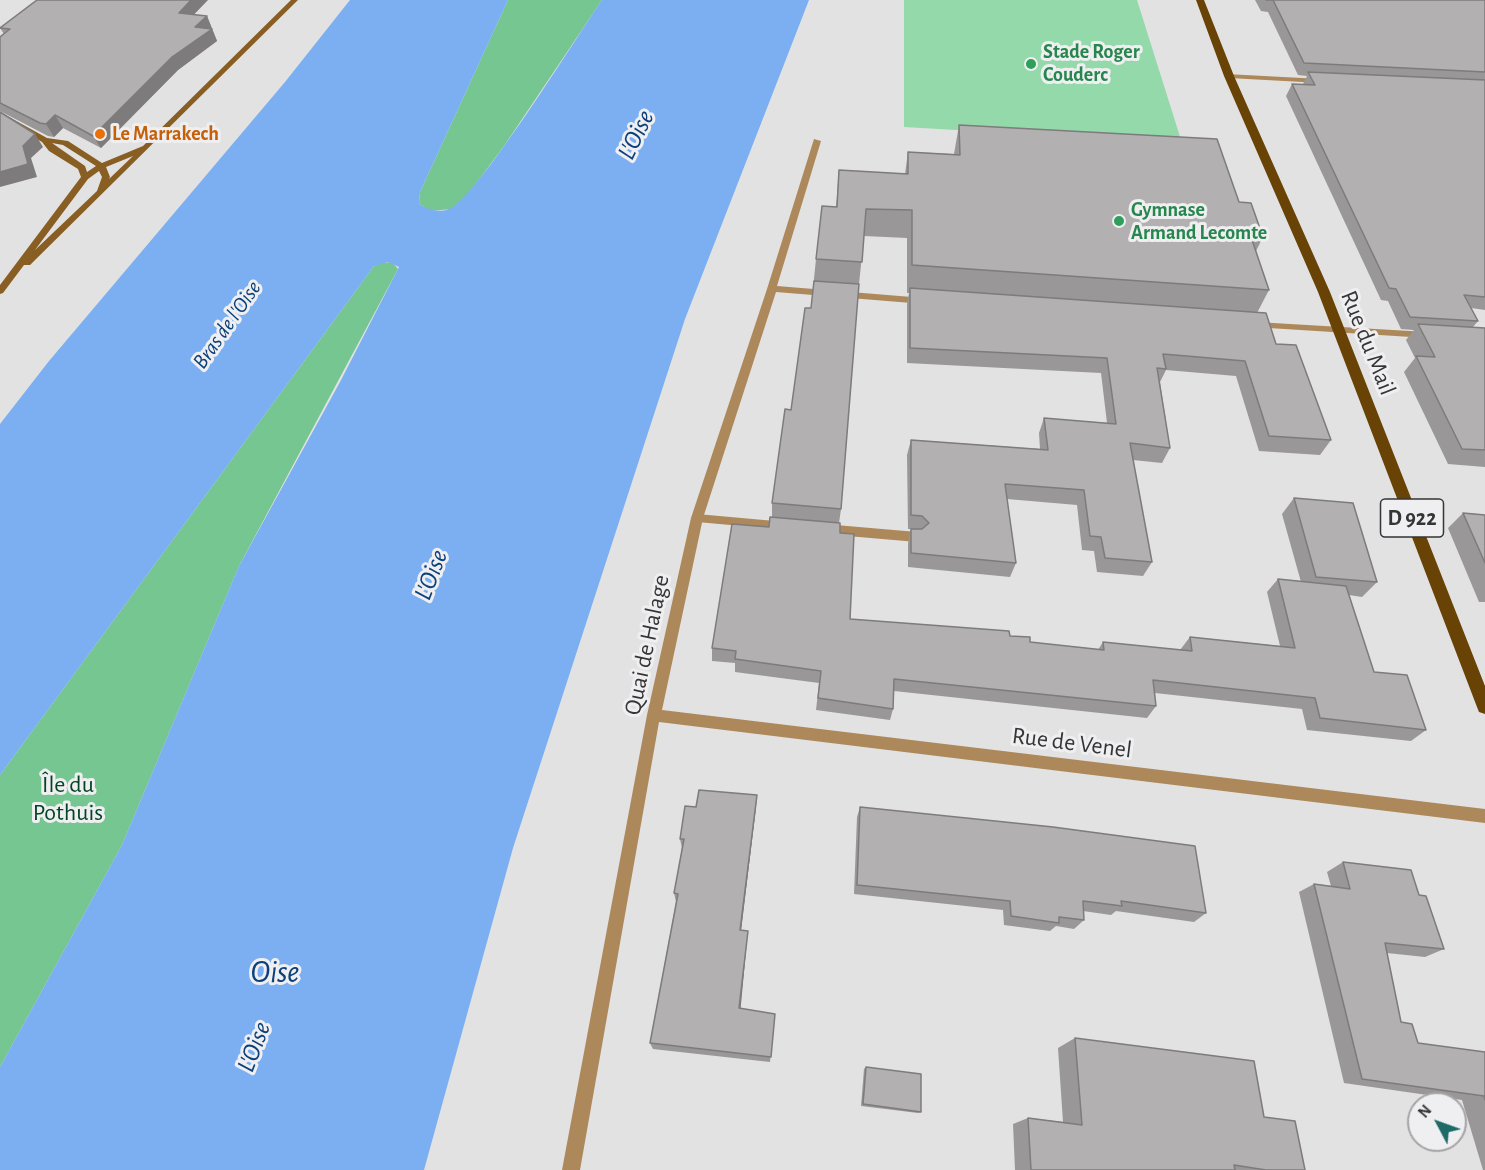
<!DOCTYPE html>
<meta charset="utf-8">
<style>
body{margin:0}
#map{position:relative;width:1485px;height:1170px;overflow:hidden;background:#e2e2e3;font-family:"Alegreya Sans",sans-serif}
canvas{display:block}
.north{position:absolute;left:1407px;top:1092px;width:60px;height:60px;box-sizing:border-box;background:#efeff1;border:2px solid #a5a5a6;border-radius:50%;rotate:311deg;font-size:16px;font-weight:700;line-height:24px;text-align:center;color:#353535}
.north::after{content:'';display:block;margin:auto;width:21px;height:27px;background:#1d6a67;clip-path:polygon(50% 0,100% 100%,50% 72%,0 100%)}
</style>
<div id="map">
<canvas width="1485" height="1170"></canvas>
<div class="north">N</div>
</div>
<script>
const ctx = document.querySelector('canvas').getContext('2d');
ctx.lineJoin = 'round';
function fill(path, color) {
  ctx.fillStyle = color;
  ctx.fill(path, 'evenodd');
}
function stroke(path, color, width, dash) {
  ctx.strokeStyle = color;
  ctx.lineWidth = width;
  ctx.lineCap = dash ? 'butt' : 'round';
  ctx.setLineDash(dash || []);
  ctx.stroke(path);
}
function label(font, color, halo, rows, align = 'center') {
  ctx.font = font + ' "Alegreya Sans",sans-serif';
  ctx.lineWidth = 6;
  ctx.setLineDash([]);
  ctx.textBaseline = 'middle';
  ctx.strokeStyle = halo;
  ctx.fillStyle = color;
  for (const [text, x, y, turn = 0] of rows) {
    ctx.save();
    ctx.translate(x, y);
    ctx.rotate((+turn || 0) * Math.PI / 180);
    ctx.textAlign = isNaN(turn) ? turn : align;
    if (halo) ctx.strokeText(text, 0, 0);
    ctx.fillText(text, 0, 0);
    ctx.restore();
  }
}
fill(new Path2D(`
 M 904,0 L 1137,0 L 1182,143 L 904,127 Z`), '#94d9aa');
fill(new Path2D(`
 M 508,0 L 602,0 L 504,146 L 466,197 L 451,209 L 431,211 L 419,204 L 420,192 Z
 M 392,262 L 398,269 L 239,566 L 122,845 L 0,1067 L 0,775 L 374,266 L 380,263 Z`), '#76c692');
fill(new Path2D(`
 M 350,0 L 508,0 L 420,192 L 419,204 C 429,210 438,213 449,209 C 475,201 579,33 602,0 L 809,0 L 685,319 L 513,848 L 424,1170 L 0,1170 L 0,1067 L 122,845 L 239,566 L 340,382 L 399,267 L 388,262 L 374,266 L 0,775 L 0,424 L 49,361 L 285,82 Z`), '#7baff1');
fill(new Path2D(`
 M 697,514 L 786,522 L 792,526 L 786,530 L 697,522 L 691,518 Z
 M 824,524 L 917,532 L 923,537 L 917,542 L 824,534 L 818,529 Z`), '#ad885a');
fill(new Path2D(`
 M 1226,74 L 1321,79 L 1325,81 L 1321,83 L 1229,78 L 1225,76 Z
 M 814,139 L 821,141 L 777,286 L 924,298 L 929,301 L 924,304 L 776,292 L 703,518 L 662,710 L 1485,809 L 1485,823 L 659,722 L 580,1170 L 562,1170 L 647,715 L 691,518 L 767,289 Z
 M 1256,322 L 1427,332 L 1432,335 L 1427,338 L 1253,327 L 1253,323 Z`), '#ad885a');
fill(new Path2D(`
 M 291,0 L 298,0 L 30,265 L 24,265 L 3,293 L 0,294 L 0,285 L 81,177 L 78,169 L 49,151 L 42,142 L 0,117 L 0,112 L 47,138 L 68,141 L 102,163 L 143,146 ZM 52,143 L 63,145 L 96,166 L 87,172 L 85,166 ZM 133,156 L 109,179 L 110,177 L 106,167 ZM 99,171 L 102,177 L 97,191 L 35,250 L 88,179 Z`), '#895e23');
fill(new Path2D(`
 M 1196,0 L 1204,0 L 1234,76 L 1330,292 L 1485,686 L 1485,714 L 1479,712 L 1477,707 L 1318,292 L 1224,76 Z`), '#694305');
fill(new Path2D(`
 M 1255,0 L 1485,0 L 1485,310 L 1471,308 L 1478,321 L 1473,327 L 1485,328 L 1485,467 L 1448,464 L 1404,372 L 1415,358 L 1406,340 L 1414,330 L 1401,329 L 1388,301 L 1381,300 L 1286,96 L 1292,84 L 1303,84 L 1307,76 L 1298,75 L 1268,12 L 1261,11 Z
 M 194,15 L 207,16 L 217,41 L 178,70 L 101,148 L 63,128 L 54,137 L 48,136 L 0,111 L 0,37 L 4,34 L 0,28 Z
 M 959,125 L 1239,202 L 1263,237 L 1256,251 L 1269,290 L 1257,313 L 1276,344 L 1331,440 L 1320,455 L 1259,451 L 1236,376 L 1166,370 L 1160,382 L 1170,448 L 1162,463 L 1133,460 L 1152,562 L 1143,576 L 1097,572 L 1094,551 L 1082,550 L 1077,505 L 1007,499 L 1016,563 L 1010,577 L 908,567 L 908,543 L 911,529 L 908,529 L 907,455 L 911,440 L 1040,449 L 1039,433 L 1044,418 L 1107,423 L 1101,373 L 907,363 L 907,304 L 909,293 L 907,293 L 907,238 L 864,236 L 859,284 L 841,509 L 839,523 L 840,533 L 850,619 L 1010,636 L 1030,642 L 1098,650 L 1103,642 L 1180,650 L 1190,637 L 1280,646 L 1267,592 L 1278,579 L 1301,582 L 1282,514 L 1294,498 L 1377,582 L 1362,597 L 1349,595 L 1374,672 L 1426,730 L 1411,741 L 1307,730 L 1302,709 L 1155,693 L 1156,706 L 1147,718 L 894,691 L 893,709 L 890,720 L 816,710 L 819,683 L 735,672 L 735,663 L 712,661 L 712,648 L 769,527 L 772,517 L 772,503 L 791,410 L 811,308 L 816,259 L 836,207 L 839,170 L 905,174 L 908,152 L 954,154 Z
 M 1463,513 L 1485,515 L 1485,602 L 1479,602 L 1448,528 Z
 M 696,807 L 756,807 L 741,931 L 747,940 L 740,1009 L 775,1014 L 770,1062 L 653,1049 L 650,1043 L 676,902 L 674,893 L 682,848 L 680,839 Z
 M 860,807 L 1206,913 L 1194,922 L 1116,911 L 1111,915 L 1083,911 L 1084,920 L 1074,929 L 1056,926 L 1050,931 L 1004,925 L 1003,910 L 854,894 L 857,817 Z
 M 1343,862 L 1419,895 L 1444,949 L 1425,957 L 1387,953 L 1401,1022 L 1418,1043 L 1485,1052 L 1485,1170 L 1483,1170 L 1462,1100 L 1344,1083 L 1299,892 L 1314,884 L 1331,886 L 1327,872 Z
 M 1075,1038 L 1264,1117 L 1305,1170 L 1015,1170 L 1013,1124 L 1028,1118 L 1063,1122 L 1058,1048 Z
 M 866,1067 L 921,1112 L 918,1113 L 861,1106 L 864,1069 Z`), '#999797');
fill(new Path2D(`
 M 191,0 L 208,0 L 184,25 L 179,13 Z
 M 207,16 L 217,41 L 178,70 L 101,148 L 93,136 L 195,27 Z
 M 55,115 L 63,128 L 54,137 L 46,124 Z
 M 35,134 L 43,147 L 31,158 L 37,177 L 0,187 L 0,172 L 23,146 Z
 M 757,795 L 756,807 L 740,939 L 740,930 Z
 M 748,931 L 747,940 L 740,1015 L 739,1008 Z`), '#7d7b7b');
const building = new Path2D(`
 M 37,0 L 191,0 L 179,13 L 207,16 L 195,27 L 212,29 L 172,57 L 93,136 L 55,115 L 46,124 L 40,123 L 0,103 L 0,37 L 10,29 L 0,28 Z
 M 1266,0 L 1485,0 L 1485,72 L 1304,63 L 1273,0 Z
 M 1308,72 L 1485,80 L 1485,297 L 1464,295 L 1478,321 L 1410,317 L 1396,289 L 1389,288 L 1292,84 L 1315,85 Z
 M 0,112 L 35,134 L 23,146 L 28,164 L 0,172 Z
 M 959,125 L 1217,139 L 1239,202 L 1251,203 L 1263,237 L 1251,237 L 1269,290 L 912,265 L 912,210 L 866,209 L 862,262 L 816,259 L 822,206 L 837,207 L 839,170 L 908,174 L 908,152 L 960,155 Z
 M 814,281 L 859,284 L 841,509 L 772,503 L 785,409 L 791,410 L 805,308 L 811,308 Z
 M 910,288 L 1266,313 L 1276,344 L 1296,345 L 1331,440 L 1269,436 L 1245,361 L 1163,354 L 1166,369 L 1157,368 L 1170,448 L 1130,443 L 1152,562 L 1105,558 L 1101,537 L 1090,536 L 1084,490 L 1005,484 L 1016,563 L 911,553 L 911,529 L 922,529 L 929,523 L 922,516 L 911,515 L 911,440 L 1048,450 L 1044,418 L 1116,424 L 1107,358 L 910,348 Z
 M 1418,324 L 1485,328 L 1485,450 L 1462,449 L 1416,356 L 1435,357 Z
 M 1294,498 L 1353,503 L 1377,582 L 1316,577 Z
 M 1463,513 L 1485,515 L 1485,563 Z
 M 770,517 L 840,523 L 840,533 L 854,534 L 850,619 L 1009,631 L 1010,636 L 1030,637 L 1030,642 L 1104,650 L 1103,642 L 1192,651 L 1190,637 L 1295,648 L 1278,579 L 1346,586 L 1374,672 L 1407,675 L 1426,730 L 1320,718 L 1315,698 L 1153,680 L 1156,706 L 894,679 L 893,709 L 818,698 L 821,671 L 735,659 L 736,651 L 712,648 L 732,524 L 769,527 Z
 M 699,790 L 757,795 L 740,930 L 748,931 L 739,1008 L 775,1014 L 771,1057 L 650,1043 L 678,894 L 674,893 L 684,839 L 680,839 L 685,806 L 696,807 Z
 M 860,807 L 1053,827 L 1195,846 L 1206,913 L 1121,901 L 1122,906 L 1083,901 L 1084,920 L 1059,917 L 1059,923 L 1011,916 L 1010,901 L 857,885 Z
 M 1343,862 L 1411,870 L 1419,895 L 1426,896 L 1444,949 L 1385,943 L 1401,1022 L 1412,1024 L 1418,1043 L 1485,1052 L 1485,1100 L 1484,1096 L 1362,1079 L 1314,884 L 1350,889 Z
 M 1075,1038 L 1254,1061 L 1264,1117 L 1295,1121 L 1305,1170 L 1266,1170 L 1234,1165 L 1235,1170 L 1031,1170 L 1028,1118 L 1082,1125 Z
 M 866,1067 L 921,1074 L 921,1112 L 863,1104 Z`);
fill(building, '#b2b0b0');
stroke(building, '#7d7b7b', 1.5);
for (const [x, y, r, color] of [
 [1031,64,6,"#2e9e5b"],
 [100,134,6,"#e8710a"],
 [1119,221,6,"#2e9e5b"]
]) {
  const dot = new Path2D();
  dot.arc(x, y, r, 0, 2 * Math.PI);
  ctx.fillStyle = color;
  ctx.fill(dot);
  stroke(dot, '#efeff1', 2);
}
label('bold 20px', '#27864d', '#efeff1', [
 ["Stade Roger",1043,52],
 ["Couderc",1043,75],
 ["Gymnase",1131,210],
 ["Armand Lecomte",1131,233]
], 'left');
label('bold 20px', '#c56008', '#efeff1', [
 ["Le Marrakech",112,134]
], 'left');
label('italic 22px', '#0b407a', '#efeff1', [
 ["Bras de l'Oise",227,325,-55]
]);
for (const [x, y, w] of [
 [1412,518,63]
]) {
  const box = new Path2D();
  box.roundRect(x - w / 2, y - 19, w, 38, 4.5);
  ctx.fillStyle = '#efeff1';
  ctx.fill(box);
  stroke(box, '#353535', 1.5);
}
label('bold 22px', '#353535', null, [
 ["D 922",1412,518]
]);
label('24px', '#353535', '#efeff1', [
 ["Rue du Mail",1368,343,68],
 ["Quai de Halage",647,645,-78],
 ["Rue de Venel",1072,743,7]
]);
label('24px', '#024423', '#efeff1', [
 ["Île du",68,785],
 ["Pothuis",68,813]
]);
label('italic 26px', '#0b407a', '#efeff1', [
 ["L'Oise",636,135,-64],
 ["L'Oise",431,575,-69],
 ["L'Oise",254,1047,-69]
]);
label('italic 32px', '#0b407a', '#efeff1', [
 ["Oise",275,972]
]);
</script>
